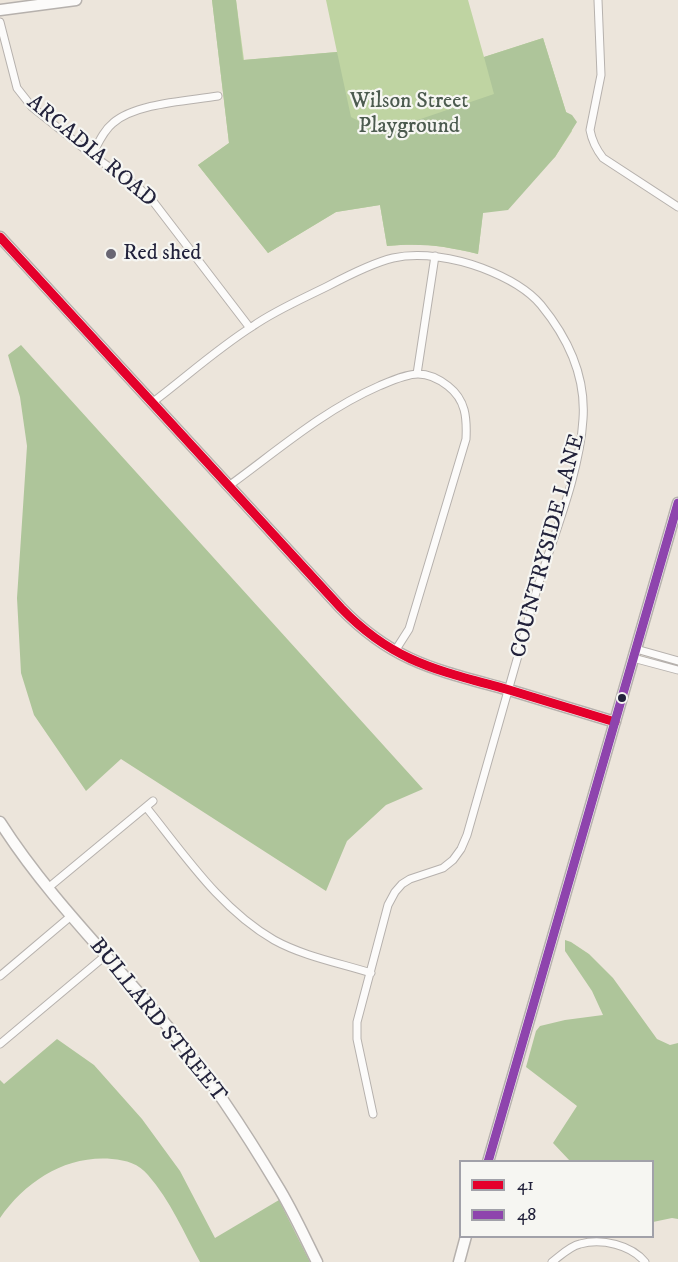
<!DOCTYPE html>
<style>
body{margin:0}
#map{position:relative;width:678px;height:1262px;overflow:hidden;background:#ece5db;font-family:"IM FELL DW Pica",serif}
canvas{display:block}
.legend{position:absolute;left:459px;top:1160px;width:195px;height:78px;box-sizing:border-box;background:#f6f6f2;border:2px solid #a1a1a9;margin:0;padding:8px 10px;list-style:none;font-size:18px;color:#22223b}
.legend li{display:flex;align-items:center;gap:12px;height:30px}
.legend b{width:30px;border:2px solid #a1a1a9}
</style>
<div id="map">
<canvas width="678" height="1262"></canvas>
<ul class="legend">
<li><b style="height:8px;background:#e4002b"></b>41</li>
<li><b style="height:8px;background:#8e44ad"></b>48</li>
</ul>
</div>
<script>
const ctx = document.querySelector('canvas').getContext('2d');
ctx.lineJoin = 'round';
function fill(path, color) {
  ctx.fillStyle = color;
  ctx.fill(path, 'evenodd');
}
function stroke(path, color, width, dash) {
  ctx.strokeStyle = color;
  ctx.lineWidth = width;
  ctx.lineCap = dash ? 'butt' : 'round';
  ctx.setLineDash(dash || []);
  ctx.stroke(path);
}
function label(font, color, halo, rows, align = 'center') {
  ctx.font = font + ' "IM FELL DW Pica",serif';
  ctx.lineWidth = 4.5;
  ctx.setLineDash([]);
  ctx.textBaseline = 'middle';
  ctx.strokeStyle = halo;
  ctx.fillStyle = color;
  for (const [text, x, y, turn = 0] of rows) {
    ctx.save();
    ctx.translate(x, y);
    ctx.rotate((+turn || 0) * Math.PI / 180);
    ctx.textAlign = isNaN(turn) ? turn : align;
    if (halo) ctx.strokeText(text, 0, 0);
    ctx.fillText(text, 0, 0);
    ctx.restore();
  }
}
fill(new Path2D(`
 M 212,0 L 236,0 L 244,60 L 337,52 L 326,0 L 468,0 L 484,57 L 543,38 L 572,131 L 555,157 L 483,212 L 478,254 C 444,246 423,243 387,246 L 380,205 L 336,212 L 268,253 L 198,165 L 229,143 Z`), '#bfd4a2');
fill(new Path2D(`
 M 212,0 L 236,0 L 243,60 L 337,52 L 351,117 L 372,128 L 403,125 L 494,94 L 484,57 L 543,38 L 566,112 L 572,115 L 577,122 L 555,157 L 508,210 L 483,213 L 478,254 C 444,246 423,243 387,246 L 380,205 L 336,212 L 268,253 L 198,165 L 229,143 Z
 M 21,345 L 423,789 L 386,805 L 347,841 L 326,891 L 121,759 L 86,791 L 34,715 L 21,673 L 17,598 L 27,446 L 20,397 L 8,355 Z
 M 565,940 L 571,942 L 589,954 L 613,978 L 657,1039 L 670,1045 L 678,1043 L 678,1219 L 672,1218 L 653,1222 L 652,1162 L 570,1161 L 553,1143 L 577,1106 L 526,1067 L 536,1031 L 540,1026 L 565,1020 L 603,1015 L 592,991 L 565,951 Z
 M 57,1039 L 94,1065 L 142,1119 L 180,1171 L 215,1238 L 279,1200 L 310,1262 L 200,1262 C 184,1233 170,1200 148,1175 C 139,1164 126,1160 112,1159 C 66,1155 26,1181 0,1218 L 0,1080 L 4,1084 Z`), '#aec59a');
const street = new Path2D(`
 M 598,0 L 601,75 L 590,130 C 592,141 596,149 603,158 L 678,207
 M 0,22 L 17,88 L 32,107 L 92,155 L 138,187 L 152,200 L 250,328
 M 92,155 C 98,144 103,131 113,123 C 136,103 188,101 218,96
 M 417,374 L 435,256
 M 153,402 C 186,377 218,348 253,326 C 276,310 302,299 328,286 C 347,276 372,263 393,258 C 421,252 455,258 482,268 C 503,276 526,287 541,305 C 568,338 586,376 583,419 C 580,473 553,537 537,589 C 513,671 491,753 467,835 L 461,849 L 453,860 L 443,868 L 410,879 L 402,884 L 395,892 L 388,905 L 357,1022 L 357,1039 L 373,1114
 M 230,485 C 278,450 324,410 379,386 C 391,381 406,374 418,374 C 429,374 439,379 448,386 C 466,400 467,418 466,439 L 409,629 L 395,651
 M 636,649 L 678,661
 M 633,658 L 678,670
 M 146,807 C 184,854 220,909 274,940 C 303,956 339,963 371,973
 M 48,888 L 153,801
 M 0,976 L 71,916
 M 0,1044 L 105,956
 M 552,1262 C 560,1256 570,1246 580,1244 C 602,1238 631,1245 645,1262`);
const secondary = new Path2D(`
 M 0,10 L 76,0
 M 0,237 L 341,608 C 393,662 437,670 506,689 C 542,700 579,711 615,722
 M 0,822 C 49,899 116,963 174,1034 C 212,1081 246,1133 277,1185 C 292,1209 304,1236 317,1262
 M 488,1162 L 678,503
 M 459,1262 L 466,1236`);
stroke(street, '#b6b1ad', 9);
stroke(secondary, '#b6b1ad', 13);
stroke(street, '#fcfbfa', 7);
stroke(secondary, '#fcfbfa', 10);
stroke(new Path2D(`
 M 0,237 L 341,608 C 393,662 437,670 506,689 C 542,700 579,711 615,722`), '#e4002b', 9);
stroke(new Path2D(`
 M 488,1162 L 678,503`), '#8e44ad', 9);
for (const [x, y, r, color] of [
 [111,254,6,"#696673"],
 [622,698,5,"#22223b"]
]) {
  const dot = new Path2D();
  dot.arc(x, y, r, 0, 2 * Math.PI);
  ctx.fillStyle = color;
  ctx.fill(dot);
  stroke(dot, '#f6f6f2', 2);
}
label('22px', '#4c5b4f', '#f6f6f2', [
 ["Wilson Street",409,102],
 ["Playground",409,127]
]);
label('22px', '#22223b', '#f6f6f2', [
 ["ARCADIA ROAD",91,152,40],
 ["COUNTRYSIDE LANE",549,546,-75],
 ["BULLARD STREET",157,1021,51]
]);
label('22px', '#22223b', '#f6f6f2', [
 ["Red shed",123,254]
], 'left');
</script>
